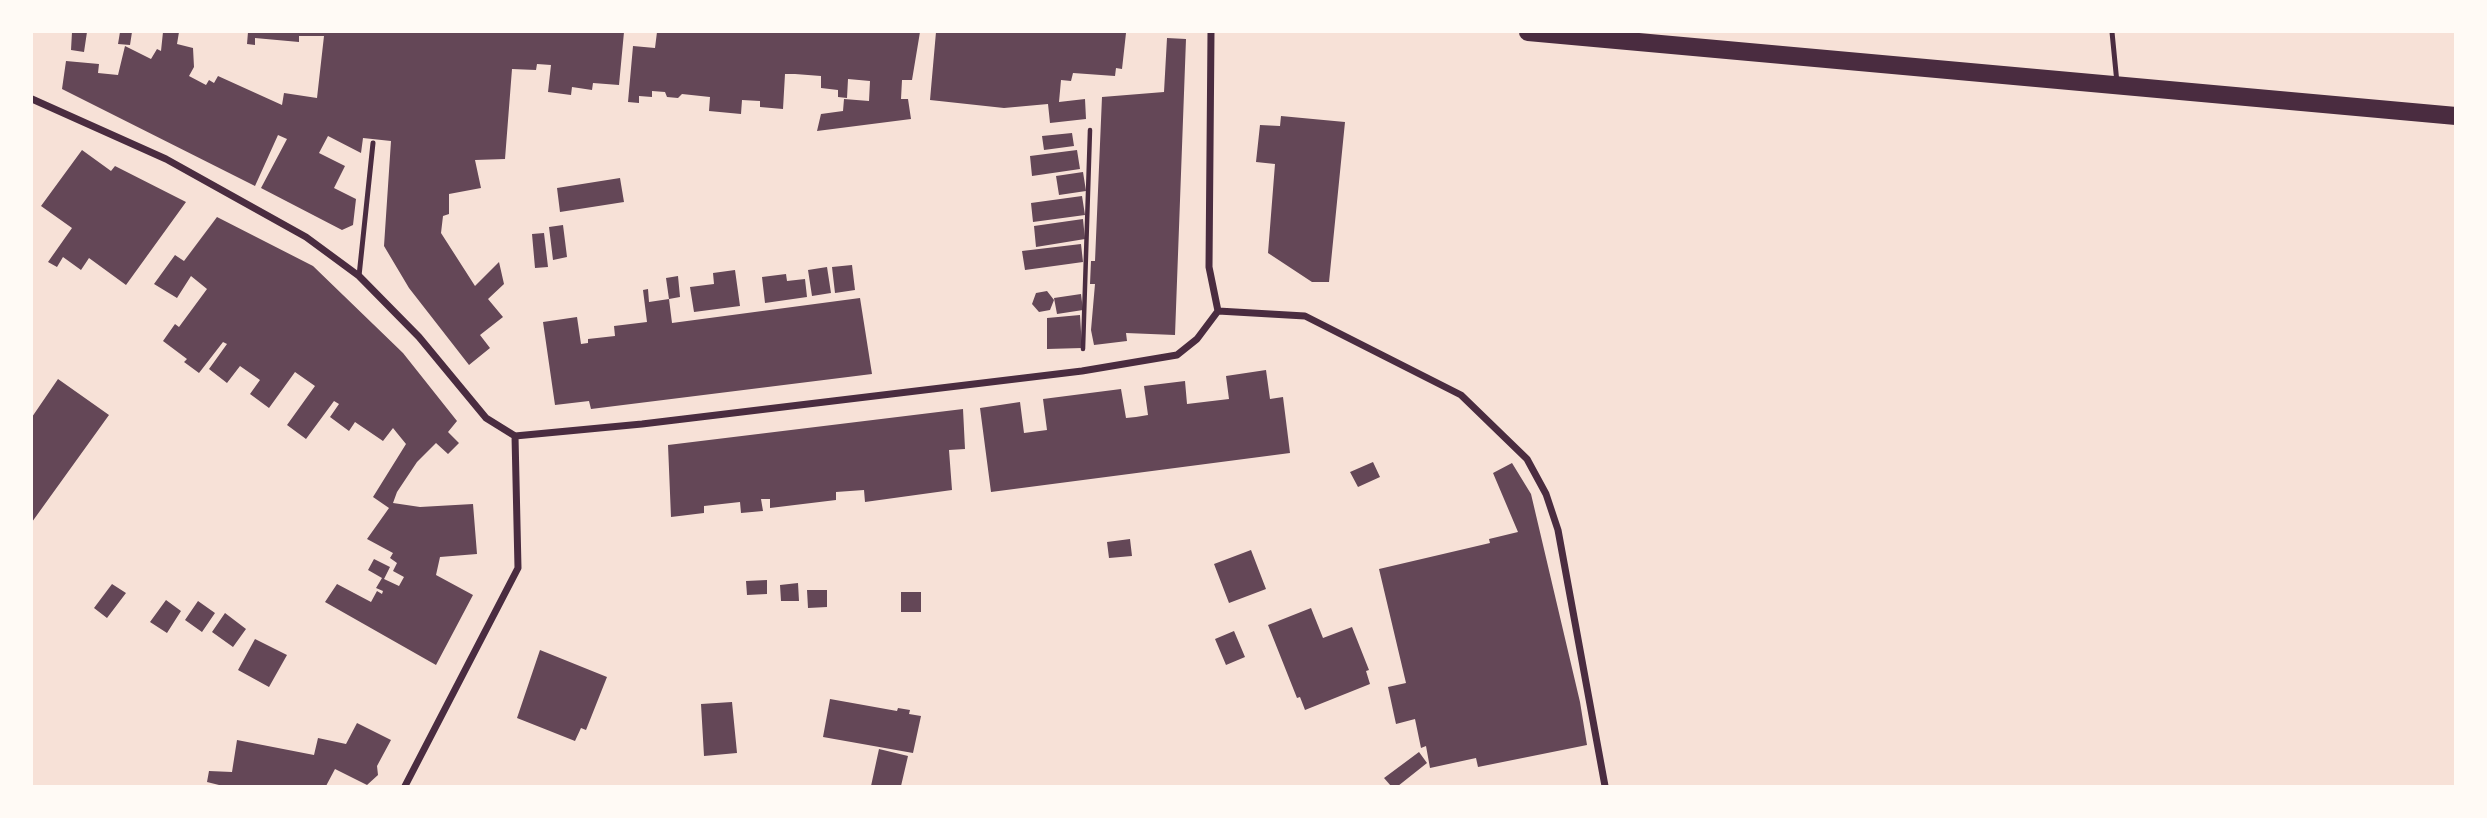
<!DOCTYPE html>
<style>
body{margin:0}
#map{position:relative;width:2487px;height:818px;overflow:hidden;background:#f7e1d7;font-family:Cabin,sans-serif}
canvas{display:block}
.frame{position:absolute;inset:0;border:33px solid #fffaf5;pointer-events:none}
</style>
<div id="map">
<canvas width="2487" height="818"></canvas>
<div class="frame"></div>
</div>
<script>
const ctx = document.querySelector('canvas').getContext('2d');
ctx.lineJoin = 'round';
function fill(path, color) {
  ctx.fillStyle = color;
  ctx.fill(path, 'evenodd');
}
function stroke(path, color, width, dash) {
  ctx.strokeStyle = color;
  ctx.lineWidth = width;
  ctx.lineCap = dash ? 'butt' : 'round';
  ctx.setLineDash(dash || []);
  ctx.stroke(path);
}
fill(new Path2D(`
 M 72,32 L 87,32 L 84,52 L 71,50 Z
 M 120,32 L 132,32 L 130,45 L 118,44 Z
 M 163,32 L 179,32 L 177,44 L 193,48 L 194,67 L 189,76 L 206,85 L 209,80 L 214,83 L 218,76 L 282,105 L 284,93 L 317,98 L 324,36 L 299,36 L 299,42 L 255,38 L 255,45 L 247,44 L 248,32 L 624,32 L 619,85 L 593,83 L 592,90 L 572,87 L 571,95 L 548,92 L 551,65 L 537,64 L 536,70 L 512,69 L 505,159 L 475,160 L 481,188 L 449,194 L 449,214 L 443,216 L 441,233 L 475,286 L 499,262 L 504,284 L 488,299 L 503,317 L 480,335 L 490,348 L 469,365 L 409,288 L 384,246 L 391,141 L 363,138 L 361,153 L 328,136 L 319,153 L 345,166 L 334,188 L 356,199 L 353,225 L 342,230 L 261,188 L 287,139 L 278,135 L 255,186 L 62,89 L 66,61 L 99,64 L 98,73 L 118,75 L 125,46 L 151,59 L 157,49 L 161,51 Z
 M 657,32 L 920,32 L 912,80 L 902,80 L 901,99 L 908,99 L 911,119 L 817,131 L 821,114 L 843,111 L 844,99 L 869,101 L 870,81 L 848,79 L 847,98 L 838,97 L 838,90 L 821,88 L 821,76 L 795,74 L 785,74 L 783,109 L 760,107 L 760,101 L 742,100 L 741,114 L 709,111 L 710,97 L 682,94 L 678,98 L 667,97 L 665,92 L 652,91 L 652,97 L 639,96 L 639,103 L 628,102 L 633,46 L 655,48 Z
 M 936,32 L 1115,32 L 1126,33 L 1122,69 L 1116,68 L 1115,76 L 1073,73 L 1071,81 L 1061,80 L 1059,102 L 1085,99 L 1086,119 L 1050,123 L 1048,104 L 1004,108 L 930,100 Z
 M 1167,38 L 1186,39 L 1175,335 L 1126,333 L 1127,341 L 1094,345 L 1091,330 L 1095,284 L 1090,284 L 1091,261 L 1095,261 L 1102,97 L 1164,92 Z
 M 1281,116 L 1345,122 L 1329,282 L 1312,282 L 1268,253 L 1275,164 L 1256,162 L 1260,125 L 1280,126 Z
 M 1072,133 L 1074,146 L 1044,150 L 1042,136 Z
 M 82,150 L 111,171 L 115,166 L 186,202 L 126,285 L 89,258 L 81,270 L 63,257 L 57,267 L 48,262 L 72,228 L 41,206 Z
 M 1077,150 L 1080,169 L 1032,176 L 1030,156 Z
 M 1083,172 L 1086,191 L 1059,195 L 1056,176 Z
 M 620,178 L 624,202 L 560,212 L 557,188 Z
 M 1082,196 L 1085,215 L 1033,222 L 1031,203 Z
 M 217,217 L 313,266 L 403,353 L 457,421 L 448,432 L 459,443 L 448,454 L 436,443 L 417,462 L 397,492 L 393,503 L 420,507 L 473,504 L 477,554 L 440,557 L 436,575 L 473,595 L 436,665 L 325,602 L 337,584 L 371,602 L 377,591 L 382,594 L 383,591 L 376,588 L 382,578 L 368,570 L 374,559 L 390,567 L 384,579 L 399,586 L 404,577 L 393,571 L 397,563 L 390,558 L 393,553 L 367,539 L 389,508 L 373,497 L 406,444 L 397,433 L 393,428 L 383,441 L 355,422 L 349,431 L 330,417 L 339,404 L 334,401 L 306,439 L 287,425 L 315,386 L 295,372 L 269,408 L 250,394 L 260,380 L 240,366 L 227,383 L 209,369 L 227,344 L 223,342 L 199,373 L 184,362 L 187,359 L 163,341 L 175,324 L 179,327 L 207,289 L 191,276 L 177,298 L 154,284 L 175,255 L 184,261 Z
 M 1083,219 L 1085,239 L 1036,247 L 1034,226 Z
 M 563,225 L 567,257 L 553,260 L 549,227 Z
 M 544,233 L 548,267 L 535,268 L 532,234 Z
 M 1081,244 L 1083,262 L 1025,270 L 1022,251 Z
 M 852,265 L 855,290 L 835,293 L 832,267 Z
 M 827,267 L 831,293 L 812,296 L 808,270 Z
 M 735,270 L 740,306 L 694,312 L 690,287 L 714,284 L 713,273 Z
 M 786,274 L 787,281 L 805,279 L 807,297 L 765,303 L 762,277 Z
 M 678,276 L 680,297 L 669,299 L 666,278 Z
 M 648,289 L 649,302 L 669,299 L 672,323 L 860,298 L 872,374 L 591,409 L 589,401 L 555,405 L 543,322 L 577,317 L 581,344 L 588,343 L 588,339 L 615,336 L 614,326 L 647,322 L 643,290 Z
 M 1047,291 L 1054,300 L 1050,310 L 1039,312 L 1032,304 L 1036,293 Z
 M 1081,294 L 1083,310 L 1057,314 L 1054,298 Z
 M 1080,315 L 1082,348 L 1047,349 L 1047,318 Z
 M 1266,370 L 1270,399 L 1283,397 L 1290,453 L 991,492 L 980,408 L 1020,402 L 1024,433 L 1047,430 L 1043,399 L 1121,389 L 1126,418 L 1136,417 L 1148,415 L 1144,386 L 1185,381 L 1187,404 L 1229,399 L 1226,376 Z
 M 58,379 L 109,415 L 32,522 L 32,417 Z
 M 963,409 L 965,449 L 949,450 L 952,490 L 865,502 L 864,490 L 836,492 L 836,500 L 770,508 L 770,499 L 761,499 L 763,511 L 741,513 L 740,502 L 704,506 L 704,513 L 671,517 L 668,445 Z
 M 1373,462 L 1380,477 L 1358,487 L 1350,472 Z
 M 1512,463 L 1531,494 L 1580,702 L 1587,745 L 1478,767 L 1476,758 L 1430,768 L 1426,746 L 1421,748 L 1415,719 L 1396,724 L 1388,687 L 1406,683 L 1379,569 L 1490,543 L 1489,539 L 1518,532 L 1493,473 Z
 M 1130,539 L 1132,556 L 1109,558 L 1107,542 Z
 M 1251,550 L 1266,589 L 1229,603 L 1214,564 Z
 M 767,580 L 767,594 L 747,595 L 746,581 Z
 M 798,583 L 799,601 L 781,601 L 780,585 Z
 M 112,584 L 126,593 L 107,618 L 94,608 Z
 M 807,590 L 827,590 L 827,607 L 808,608 Z
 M 901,592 L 921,592 L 921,612 L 901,612 Z
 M 166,600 L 181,611 L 167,633 L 150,622 Z
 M 198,601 L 215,613 L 202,632 L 185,620 Z
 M 1311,608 L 1323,638 L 1352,627 L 1369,670 L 1366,671 L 1370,684 L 1305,710 L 1300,697 L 1297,698 L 1268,625 Z
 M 225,613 L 246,629 L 233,647 L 212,632 Z
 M 1234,631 L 1245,657 L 1226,665 L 1215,639 Z
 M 255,639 L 287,655 L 269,687 L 238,670 Z
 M 540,650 L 607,677 L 586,730 L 581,728 L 575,741 L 517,718 Z
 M 830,699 L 897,711 L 898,708 L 910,710 L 909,714 L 921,716 L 913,753 L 823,737 Z
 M 732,702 L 737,753 L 704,756 L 701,704 Z
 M 357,723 L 391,740 L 377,766 L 378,775 L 367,785 L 335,769 L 326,786 L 223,786 L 207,782 L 209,771 L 232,772 L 237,740 L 314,755 L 318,738 L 346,744 Z
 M 879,749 L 908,756 L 901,786 L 871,786 Z
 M 1419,752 L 1427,763 L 1398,786 L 1391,786 L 1384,778 Z`), '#644757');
stroke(new Path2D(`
 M 1083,349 L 1090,130`), '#4a2c40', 4.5);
stroke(new Path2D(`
 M 2112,32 L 2117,83
 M 359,276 L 373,143`), '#4a2c40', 5);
stroke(new Path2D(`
 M 1211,32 L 1209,267 L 1218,311
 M 32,99 L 166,159 L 306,237 L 359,276 L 419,337 L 486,418 L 515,436 L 642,424 L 1082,371 L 1177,355 L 1197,339 L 1218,311
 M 1218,311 L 1305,316 L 1461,395 L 1527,459 L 1546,494 L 1558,530 L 1605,786
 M 405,786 L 518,568 L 515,436`), '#4a2c40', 7);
stroke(new Path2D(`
 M 1528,32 L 2456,116`), '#4a2c40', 18);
</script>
